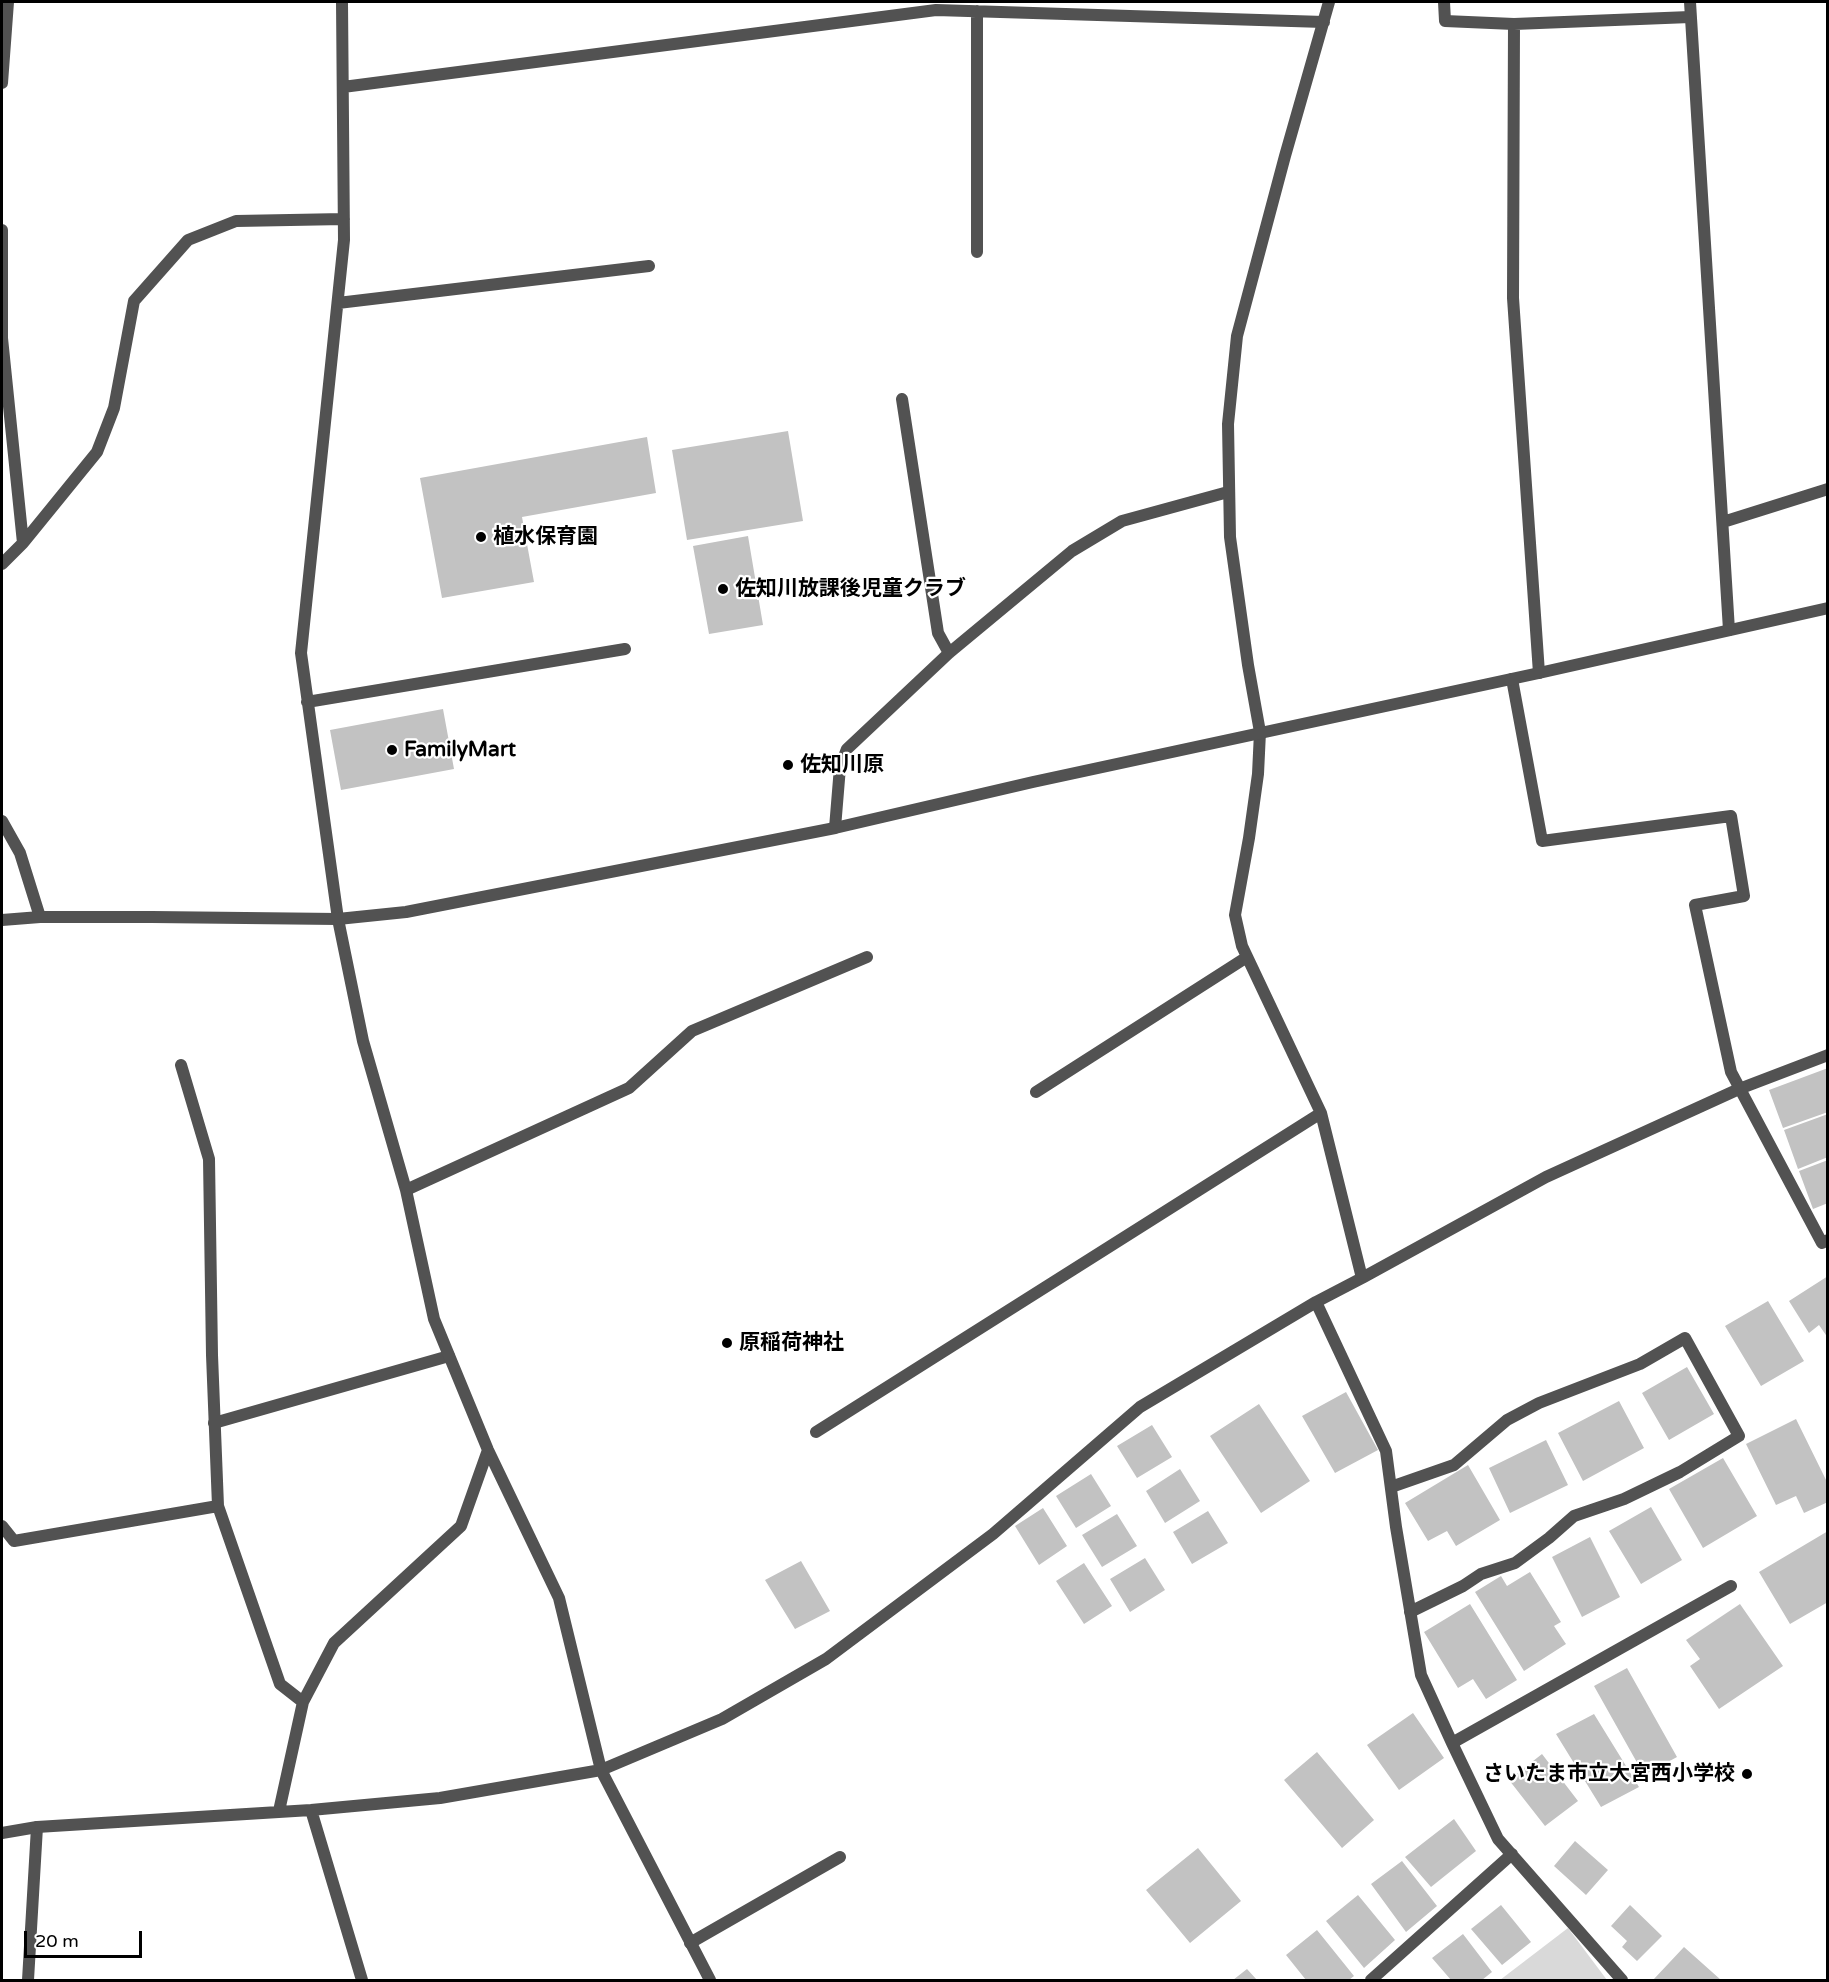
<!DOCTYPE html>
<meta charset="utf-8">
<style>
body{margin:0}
#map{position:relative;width:1829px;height:1982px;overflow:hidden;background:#fff;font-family:"Varela Round",sans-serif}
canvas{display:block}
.frame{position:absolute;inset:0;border:3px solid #000;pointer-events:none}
.scale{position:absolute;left:24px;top:1931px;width:118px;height:27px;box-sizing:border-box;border:3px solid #000;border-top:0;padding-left:8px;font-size:18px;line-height:21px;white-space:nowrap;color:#000;-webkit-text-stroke:4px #fff;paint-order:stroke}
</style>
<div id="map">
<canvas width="1829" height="1982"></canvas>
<div class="frame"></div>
<div class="scale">20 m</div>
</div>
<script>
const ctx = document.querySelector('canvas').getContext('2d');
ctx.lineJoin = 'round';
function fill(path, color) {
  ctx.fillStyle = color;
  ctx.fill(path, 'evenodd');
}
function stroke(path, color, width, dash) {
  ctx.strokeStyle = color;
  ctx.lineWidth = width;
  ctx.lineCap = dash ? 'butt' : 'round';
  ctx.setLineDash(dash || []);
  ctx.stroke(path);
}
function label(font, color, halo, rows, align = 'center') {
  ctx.font = font + ' "Varela Round","Noto Sans JP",sans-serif';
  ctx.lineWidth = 4.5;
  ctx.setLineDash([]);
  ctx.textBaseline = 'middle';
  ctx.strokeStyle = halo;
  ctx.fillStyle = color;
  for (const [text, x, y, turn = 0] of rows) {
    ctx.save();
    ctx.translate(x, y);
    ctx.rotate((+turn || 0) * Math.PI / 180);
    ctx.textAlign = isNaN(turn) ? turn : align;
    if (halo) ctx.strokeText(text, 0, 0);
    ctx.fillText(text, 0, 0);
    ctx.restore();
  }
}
fill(new Path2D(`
 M 1568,1928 L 1607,1980 L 1500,1980 Z`), '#d9d9d9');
fill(new Path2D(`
 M 788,431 L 803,521 L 687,540 L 672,450 Z
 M 647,437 L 656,493 L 522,517 L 534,582 L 442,598 L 420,478 Z
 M 748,536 L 763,625 L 709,634 L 693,546 Z
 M 443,709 L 454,769 L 341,790 L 330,730 Z
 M 1828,1068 L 1828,1112 L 1783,1128 L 1769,1090 Z
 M 1828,1114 L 1828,1157 L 1798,1169 L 1784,1130 Z
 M 1828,1160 L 1828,1203 L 1813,1209 L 1799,1171 Z
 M 1828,1276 L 1828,1338 L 1819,1325 L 1809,1333 L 1789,1301 Z
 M 1768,1301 L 1804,1361 L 1761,1386 L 1725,1326 Z
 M 1687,1367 L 1714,1414 L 1669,1440 L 1642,1393 Z
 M 1346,1392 L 1378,1450 L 1335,1473 L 1302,1416 Z
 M 1619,1401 L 1644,1448 L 1583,1481 L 1558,1433 Z
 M 1259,1404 L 1310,1481 L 1261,1513 L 1210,1436 Z
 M 1796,1419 L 1828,1484 L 1828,1502 L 1804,1513 L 1796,1496 L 1776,1505 L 1746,1444 Z
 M 1152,1425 L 1172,1457 L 1137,1478 L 1117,1446 Z
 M 1546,1440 L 1568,1485 L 1510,1513 L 1489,1468 Z
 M 1723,1458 L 1757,1516 L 1703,1548 L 1669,1489 Z
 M 1468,1465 L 1500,1520 L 1456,1546 L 1447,1531 L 1428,1541 L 1405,1503 Z
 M 1180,1469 L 1200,1501 L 1165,1523 L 1146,1491 Z
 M 1091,1474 L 1111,1506 L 1076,1528 L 1056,1496 Z
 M 1651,1507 L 1682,1560 L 1641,1584 L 1609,1531 Z
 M 1043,1508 L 1067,1546 L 1039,1565 L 1015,1526 Z
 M 1208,1511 L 1228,1543 L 1192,1564 L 1173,1532 Z
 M 1117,1514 L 1137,1546 L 1102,1567 L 1082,1535 Z
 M 1828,1531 L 1828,1602 L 1790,1624 L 1759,1572 Z
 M 1590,1537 L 1620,1597 L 1582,1617 L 1552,1557 Z
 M 1145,1558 L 1165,1590 L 1130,1612 L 1110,1579 Z
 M 801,1561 L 830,1611 L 795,1629 L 765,1580 Z
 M 1084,1563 L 1112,1606 L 1084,1624 L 1056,1581 Z
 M 1530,1572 L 1561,1622 L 1554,1626 L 1566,1644 L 1524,1671 L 1475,1592 L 1501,1576 L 1507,1586 Z
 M 1470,1604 L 1517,1680 L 1486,1699 L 1473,1679 L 1458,1688 L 1424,1632 Z
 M 1740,1604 L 1783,1666 L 1719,1709 L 1690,1666 L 1700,1659 L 1686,1640 Z
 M 1627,1668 L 1677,1757 L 1644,1775 L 1594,1686 Z
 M 1413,1713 L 1444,1758 L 1399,1790 L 1367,1745 Z
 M 1594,1714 L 1639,1787 L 1601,1807 L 1556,1734 Z
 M 1317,1752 L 1374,1820 L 1342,1848 L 1284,1780 Z
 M 1542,1754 L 1578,1801 L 1545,1826 L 1509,1780 Z
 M 1454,1819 L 1476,1851 L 1431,1887 L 1405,1857 Z
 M 1575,1841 L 1608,1870 L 1586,1895 L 1554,1866 Z
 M 1198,1848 L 1241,1901 L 1190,1943 L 1146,1890 Z
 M 1402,1861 L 1437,1906 L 1406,1932 L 1371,1884 Z
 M 1358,1895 L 1395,1940 L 1364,1968 L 1326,1921 Z
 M 1501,1905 L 1531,1942 L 1502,1965 L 1471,1929 Z
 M 1630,1905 L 1662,1936 L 1637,1961 L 1622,1947 L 1627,1941 L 1611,1926 Z
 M 1317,1930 L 1354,1976 L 1349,1980 L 1306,1980 L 1286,1955 Z
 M 1463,1934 L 1492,1972 L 1482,1980 L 1451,1980 L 1432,1958 Z
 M 1684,1947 L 1721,1980 L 1653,1980 Z
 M 1247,1969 L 1257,1980 L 1233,1980 Z`), '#c2c2c2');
stroke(new Path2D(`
 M 1512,679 L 1542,841 L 1731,816 L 1744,896 L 1695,905 L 1731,1072 L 1822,1243 L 1828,1240
 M 214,1423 L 449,1356
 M 690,1943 L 840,1857
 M 28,1980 L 37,1827`), '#525252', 12);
stroke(new Path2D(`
 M 342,2 L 344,240 L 301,653 L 338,919 L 363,1041 L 406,1190 L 434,1319 L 488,1450 L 559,1598 L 601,1770 L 710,1980
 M 1444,2 L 1445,21 L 1514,24 L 1690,17
 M 1690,2 L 1729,630
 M 977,11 L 977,252
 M 1514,24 L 1513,298 L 1539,673
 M 2,83 L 8,2
 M 343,87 L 936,10 L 1324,22
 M 2,230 L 2,338 L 23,543 L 2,564
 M 338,303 L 649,266
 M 902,399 L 938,633 L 949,653
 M 1723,522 L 1828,489
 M 23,543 L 97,452 L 114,408 L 134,301 L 188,240 L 236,221 L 344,219
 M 307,702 L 625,649
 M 2,821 L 20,853 L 40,917
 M 835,828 L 840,767 L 847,749 L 949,653 L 1072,551 L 1122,521 L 1228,492
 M 181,1065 L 209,1159 L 212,1355 L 218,1506 L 280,1684 L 303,1702
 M 1036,1092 L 1247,957
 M 406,1190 L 629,1088 L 692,1031 L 867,957
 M 1362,1278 L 1546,1177 L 1739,1089 L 1828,1055
 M 1316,1302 L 1386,1451 L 1396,1527 L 1421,1675 L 1452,1743 L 1498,1839 L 1622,1980
 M 816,1432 L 1321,1113
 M 1391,1487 L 1454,1465 L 1507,1420 L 1539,1403 L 1640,1364 L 1685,1338 L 1739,1436 L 1680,1472 L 1624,1499 L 1574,1516 L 1549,1538 L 1515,1563 L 1481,1574 L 1463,1586 L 1410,1612
 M 2,1526 L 14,1541 L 218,1506
 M 1452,1743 L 1731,1586
 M 311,1810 L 362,1980
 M 279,1811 L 303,1702 L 334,1643 L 461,1526 L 488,1450
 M 2,1833 L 37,1827 L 311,1810 L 440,1798 L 601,1770 L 722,1719 L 826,1659 L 993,1534 L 1140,1407 L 1316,1302 L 1362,1278 L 1321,1113 L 1242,946 L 1235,915 L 1249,838 L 1258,774 L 1260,732 L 1248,665 L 1230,537 L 1228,424 L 1237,336 L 1285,156 L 1329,2
 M 1371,1980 L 1512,1854`), '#525252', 12);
stroke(new Path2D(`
 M 2,920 L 40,917 L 152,917 L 338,919 L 406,912 L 835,828 L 1033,782 L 1539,673 L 1828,608`), '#525252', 12);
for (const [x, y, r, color] of [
 [481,537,6,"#000"],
 [723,589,6,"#000"],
 [392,750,6,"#000"],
 [788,765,6,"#000"],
 [727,1343,6,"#000"],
 [1747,1774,6,"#000"]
]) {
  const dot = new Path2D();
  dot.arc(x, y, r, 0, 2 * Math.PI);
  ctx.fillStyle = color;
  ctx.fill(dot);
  stroke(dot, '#fff', 2);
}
label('bold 21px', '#000', '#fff', [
 ["植水保育園",493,537],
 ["佐知川放課後児童クラブ",735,589],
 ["FamilyMart",404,750],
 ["佐知川原",800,765],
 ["原稲荷神社",739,1343],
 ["さいたま市立大宮西小学校",1735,1774,"right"]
], 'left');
</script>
